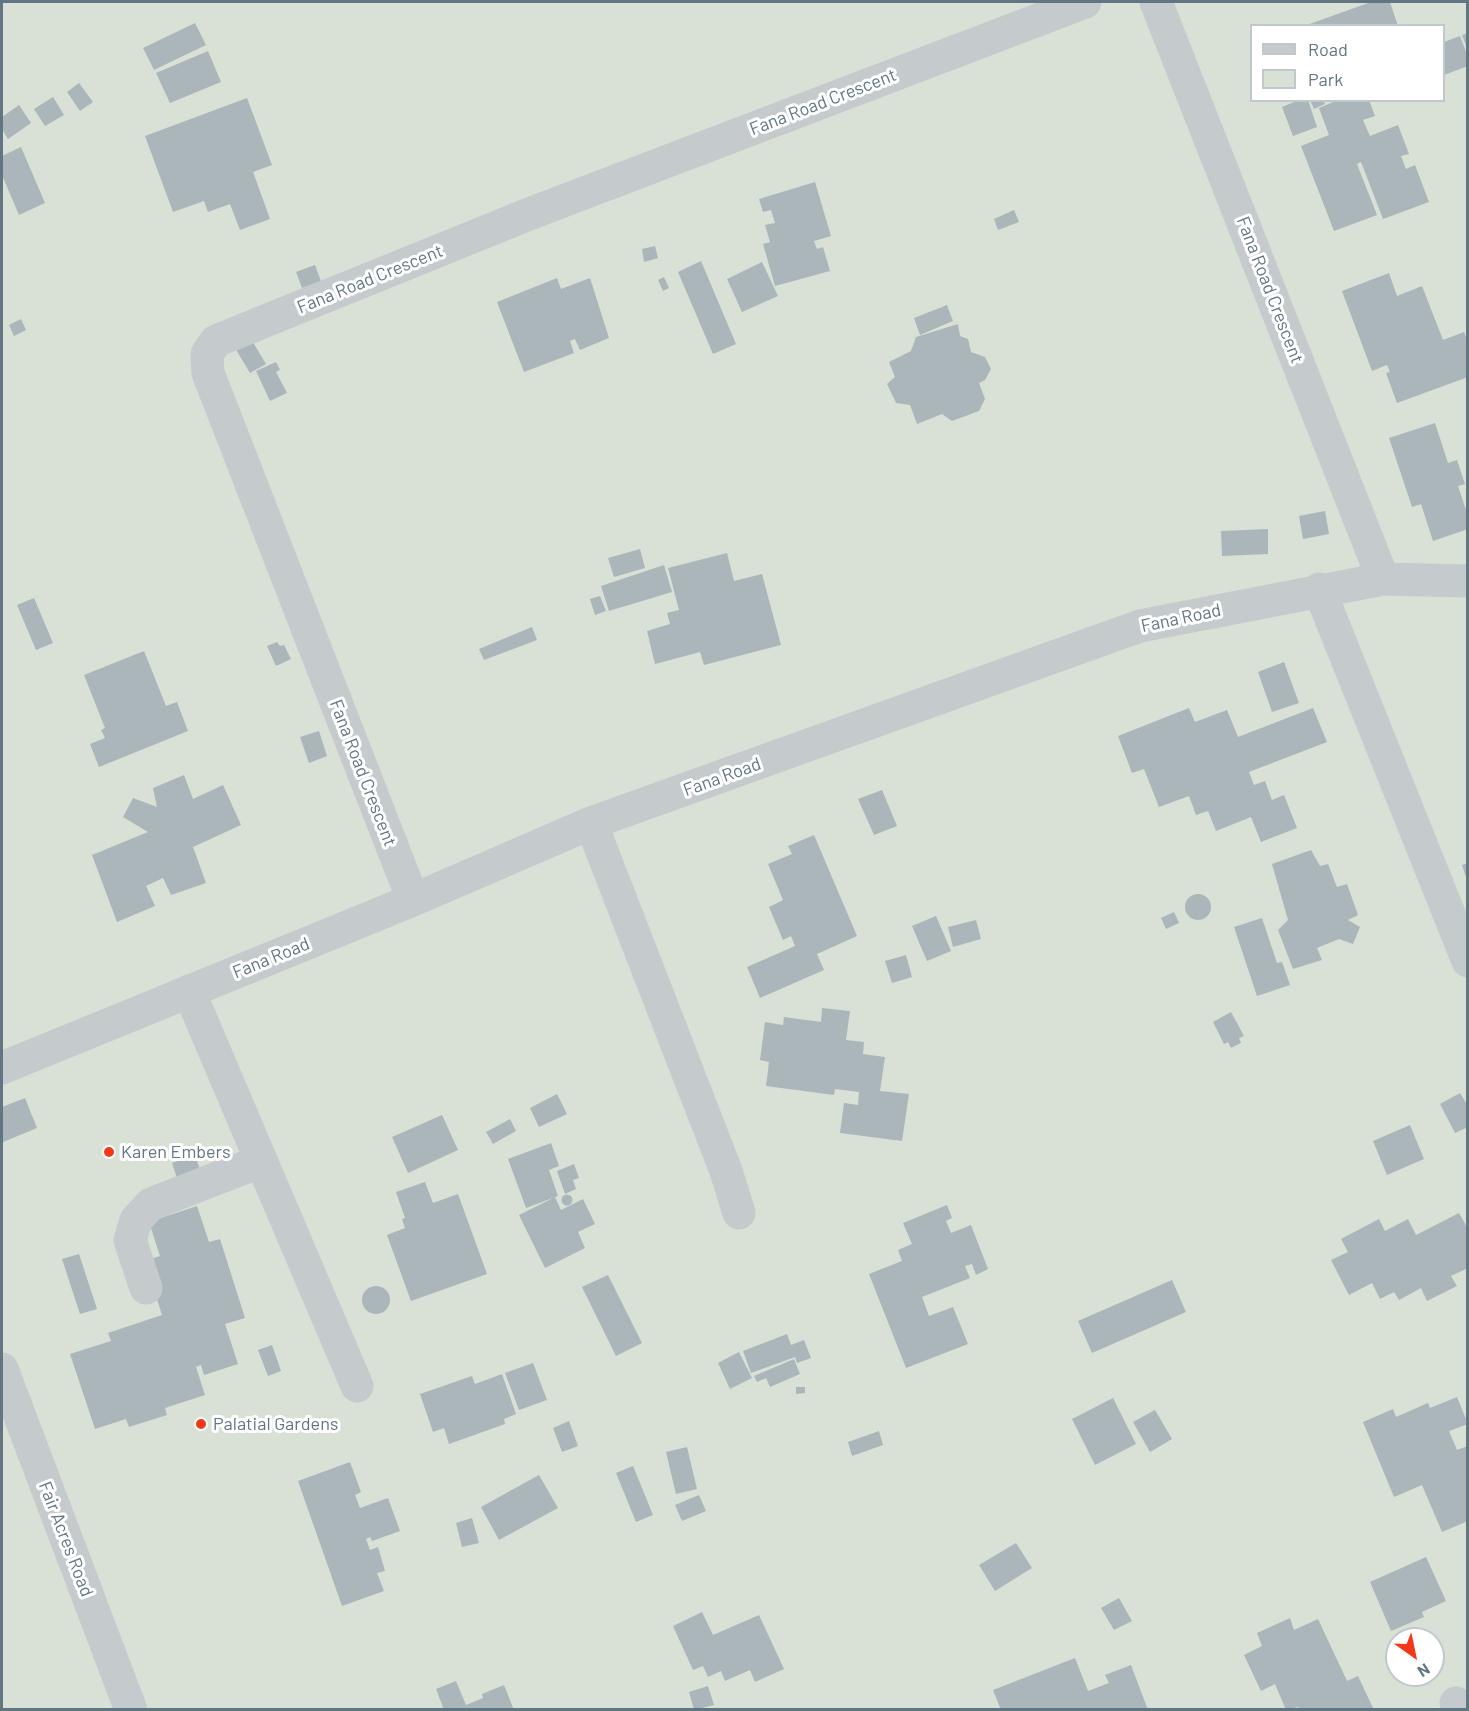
<!DOCTYPE html>
<style>
body{margin:0}
#map{position:relative;width:1469px;height:1711px;overflow:hidden;background:#f8f7f4;font-family:Barlow,sans-serif}
canvas{display:block}
.frame{position:absolute;inset:0;border:3px solid #607682;pointer-events:none}
.legend{position:absolute;left:1250px;top:24px;width:195px;height:78px;box-sizing:border-box;background:#fff;border:2px solid #bfc8cd;margin:0;padding:8px 10px;list-style:none;font-size:18px;color:#607682}
.legend li{display:flex;align-items:center;gap:12px;height:30px}
.legend b{width:30px;border:2px solid #bfc8cd}
.north{position:absolute;left:1385px;top:1627px;width:60px;height:60px;box-sizing:border-box;background:#fff;border:2px solid #bfc8cd;border-radius:50%;rotate:147deg;font-size:16px;font-weight:700;line-height:24px;text-align:center;color:#607682}
.north::after{content:'';display:block;margin:auto;width:21px;height:27px;background:#f23819;clip-path:polygon(50% 0,100% 100%,50% 72%,0 100%)}
</style>
<div id="map">
<canvas width="1469" height="1711"></canvas>
<div class="frame"></div>
<ul class="legend">
<li><b style="height:8px;background:#c5cacd"></b>Road</li>
<li><b style="height:16px;background:#d9e0d5"></b>Park</li>
</ul>
<div class="north">N</div>
</div>
<script>
const ctx = document.querySelector('canvas').getContext('2d');
ctx.lineJoin = 'round';
function fill(path, color) {
  ctx.fillStyle = color;
  ctx.fill(path, 'evenodd');
}
function stroke(path, color, width, dash) {
  ctx.strokeStyle = color;
  ctx.lineWidth = width;
  ctx.lineCap = dash ? 'butt' : 'round';
  ctx.setLineDash(dash || []);
  ctx.stroke(path);
}
function label(font, color, halo, rows, align = 'center') {
  ctx.font = font + ' Barlow,sans-serif';
  ctx.lineWidth = 6;
  ctx.setLineDash([]);
  ctx.textBaseline = 'middle';
  ctx.strokeStyle = halo;
  ctx.fillStyle = color;
  for (const [text, x, y, turn = 0] of rows) {
    ctx.save();
    ctx.translate(x, y);
    ctx.rotate((+turn || 0) * Math.PI / 180);
    ctx.textAlign = isNaN(turn) ? turn : align;
    if (halo) ctx.strokeText(text, 0, 0);
    ctx.fillText(text, 0, 0);
    ctx.restore();
  }
}
fill(new Path2D(`
 M 2,2 L 1467,2 L 1467,1709 L 2,1709 ZM 1252,26 L 1444,26 L 1444,100 L 1252,100 ZM 1397,1639 L 1433,1639 L 1433,1675 L 1397,1675 Z`), '#d9e0d5');
fill(new Path2D(`
 M 1371,2 L 1390,2 L 1398,26 L 1304,26 Z
 M 195,23 L 206,45 L 154,70 L 143,48 Z
 M 1468,33 L 1468,48 L 1467,48 L 1462,35 Z
 M 1460,36 L 1468,57 L 1468,66 L 1444,75 L 1444,42 Z
 M 208,51 L 221,82 L 170,103 L 156,73 Z
 M 79,83 L 93,102 L 80,111 L 67,92 Z
 M 53,97 L 64,115 L 45,126 L 34,109 Z
 M 247,98 L 272,165 L 253,172 L 270,219 L 240,230 L 230,204 L 208,212 L 204,201 L 173,212 L 145,136 Z
 M 1299,100 L 1308,100 L 1317,127 L 1293,136 L 1282,107 Z
 M 1310,100 L 1323,100 L 1325,104 L 1314,109 Z
 M 1338,100 L 1369,100 L 1375,116 L 1363,120 L 1370,136 L 1398,125 L 1409,154 L 1401,156 L 1406,169 L 1415,165 L 1429,202 L 1383,219 L 1361,162 L 1357,164 L 1377,215 L 1334,231 L 1301,146 L 1329,135 L 1319,108 Z
 M 19,105 L 31,123 L 8,139 L 2,129 L 2,117 Z
 M 21,147 L 45,203 L 19,215 L 2,175 L 2,156 Z
 M 815,182 L 831,236 L 814,241 L 817,249 L 823,247 L 830,271 L 775,286 L 763,244 L 770,242 L 765,225 L 775,223 L 771,210 L 763,212 L 759,199 Z
 M 1014,210 L 1019,222 L 998,230 L 994,219 Z
 M 655,246 L 658,258 L 644,262 L 642,249 Z
 M 701,261 L 736,344 L 713,354 L 678,272 Z
 M 762,262 L 778,296 L 742,312 L 727,279 Z
 M 315,265 L 321,281 L 302,288 L 296,272 Z
 M 1389,273 L 1397,296 L 1422,286 L 1443,340 L 1464,332 L 1468,342 L 1468,377 L 1397,403 L 1386,373 L 1390,372 L 1387,365 L 1372,371 L 1342,291 Z
 M 664,277 L 669,288 L 663,291 L 658,280 Z
 M 557,278 L 561,289 L 590,278 L 609,338 L 580,350 L 575,339 L 570,341 L 574,353 L 524,372 L 497,302 Z
 M 947,305 L 953,321 L 920,335 L 914,318 Z
 M 21,319 L 26,330 L 14,336 L 9,325 Z
 M 958,324 L 960,336 L 968,339 L 971,352 L 985,357 L 991,369 L 985,380 L 979,383 L 985,399 L 979,411 L 952,421 L 942,414 L 917,424 L 910,405 L 896,403 L 887,384 L 895,377 L 889,362 L 911,351 L 916,337 Z
 M 251,339 L 266,364 L 250,373 L 235,348 Z
 M 276,362 L 280,370 L 276,372 L 287,393 L 270,401 L 256,371 Z
 M 1435,423 L 1448,463 L 1457,460 L 1465,484 L 1458,486 L 1468,516 L 1468,529 L 1433,541 L 1421,504 L 1412,507 L 1389,438 Z
 M 1325,511 L 1329,534 L 1303,539 L 1299,516 Z
 M 1268,529 L 1268,554 L 1222,556 L 1221,531 Z
 M 640,549 L 645,568 L 614,577 L 608,558 Z
 M 727,553 L 734,581 L 762,574 L 781,645 L 704,665 L 700,652 L 655,664 L 647,631 L 670,624 L 667,613 L 679,610 L 668,568 Z
 M 664,565 L 672,592 L 609,611 L 601,586 Z
 M 600,596 L 606,611 L 595,615 L 590,599 Z
 M 34,598 L 53,643 L 36,650 L 17,605 Z
 M 532,627 L 537,640 L 484,660 L 479,649 Z
 M 277,642 L 280,646 L 284,645 L 291,659 L 276,666 L 267,646 Z
 M 144,651 L 166,706 L 177,702 L 188,731 L 99,767 L 90,744 L 105,738 L 101,730 L 105,728 L 84,675 Z
 M 1284,662 L 1299,703 L 1272,712 L 1258,672 Z
 M 1189,708 L 1195,722 L 1227,710 L 1238,737 L 1313,708 L 1327,742 L 1249,772 L 1254,785 L 1265,781 L 1272,800 L 1284,795 L 1297,828 L 1261,842 L 1251,817 L 1216,831 L 1208,811 L 1196,815 L 1189,796 L 1159,807 L 1144,769 L 1132,773 L 1118,736 Z
 M 319,731 L 327,756 L 309,763 L 300,737 Z
 M 184,775 L 193,799 L 223,785 L 241,825 L 193,847 L 206,883 L 171,895 L 163,878 L 146,886 L 155,906 L 117,922 L 92,855 L 148,832 L 123,817 L 133,798 L 157,807 L 153,788 Z
 M 882,790 L 897,826 L 874,835 L 858,799 Z
 M 814,835 L 857,936 L 817,954 L 824,970 L 760,998 L 747,967 L 795,946 L 791,936 L 783,940 L 769,907 L 783,900 L 768,864 L 792,854 L 788,846 Z
 M 1311,850 L 1320,866 L 1328,864 L 1337,887 L 1347,884 L 1358,915 L 1348,920 L 1360,927 L 1353,944 L 1339,939 L 1317,948 L 1322,960 L 1293,969 L 1278,930 L 1288,920 L 1272,864 Z
 M 1468,863 L 1468,880 L 1467,880 L 1462,865 Z
 M1185 907a13 13 0 1 1 26 0a13 13 0 1 1-26 0Z
 M 1174,912 L 1179,923 L 1166,929 L 1161,918 Z
 M 936,916 L 951,951 L 927,961 L 912,926 Z
 M 1262,918 L 1277,963 L 1282,962 L 1290,985 L 1257,996 L 1234,927 Z
 M 976,920 L 981,939 L 953,947 L 948,927 Z
 M 906,955 L 912,977 L 892,983 L 885,961 Z
 M 822,1008 L 850,1011 L 846,1040 L 864,1042 L 863,1054 L 885,1057 L 880,1091 L 909,1094 L 902,1141 L 840,1133 L 844,1103 L 858,1105 L 859,1092 L 835,1089 L 834,1095 L 766,1086 L 769,1062 L 760,1060 L 765,1022 L 783,1025 L 784,1017 L 821,1022 Z
 M 1231,1012 L 1244,1036 L 1239,1038 L 1241,1043 L 1231,1048 L 1228,1042 L 1224,1044 L 1213,1022 Z
 M 1460,1093 L 1468,1106 L 1468,1127 L 1455,1133 L 1440,1104 Z
 M 557,1094 L 567,1114 L 539,1127 L 530,1108 Z
 M 25,1098 L 37,1128 L 3,1142 L 2,1107 Z
 M 442,1115 L 458,1150 L 408,1173 L 392,1137 Z
 M 510,1119 L 516,1131 L 493,1144 L 486,1132 Z
 M 1410,1125 L 1424,1159 L 1387,1175 L 1373,1141 Z
 M 551,1143 L 559,1166 L 549,1170 L 558,1196 L 526,1208 L 508,1159 Z
 M 195,1155 L 200,1170 L 177,1178 L 172,1163 Z
 M 574,1164 L 579,1178 L 573,1180 L 576,1189 L 565,1194 L 557,1171 Z
 M 425,1182 L 433,1203 L 458,1194 L 487,1274 L 411,1301 L 387,1235 L 405,1228 L 402,1219 L 405,1218 L 396,1192 Z
 M561.5 1200a5.5 5.5 0 1 1 11 0a5.5 5.5 0 1 1-11 0Z
 M 555,1197 L 561,1210 L 583,1199 L 595,1224 L 578,1232 L 585,1248 L 545,1268 L 519,1215 Z
 M 947,1205 L 952,1218 L 946,1221 L 951,1233 L 971,1225 L 988,1269 L 976,1275 L 972,1264 L 965,1266 L 970,1278 L 922,1297 L 929,1316 L 953,1307 L 968,1344 L 906,1368 L 869,1274 L 902,1261 L 898,1250 L 912,1244 L 903,1223 Z
 M 197,1206 L 209,1242 L 220,1239 L 245,1318 L 225,1324 L 238,1364 L 204,1375 L 201,1365 L 196,1367 L 205,1395 L 165,1408 L 167,1415 L 129,1427 L 126,1419 L 95,1429 L 70,1354 L 111,1341 L 108,1333 L 162,1315 L 145,1261 L 160,1256 L 149,1222 Z
 M 1459,1213 L 1468,1229 L 1468,1268 L 1451,1276 L 1457,1286 L 1427,1301 L 1421,1288 L 1399,1300 L 1394,1292 L 1380,1299 L 1372,1283 L 1349,1295 L 1331,1260 L 1348,1252 L 1341,1239 L 1379,1219 L 1385,1231 L 1408,1219 L 1416,1235 Z
 M 79,1254 L 97,1309 L 80,1314 L 62,1259 Z
 M 608,1275 L 642,1343 L 616,1356 L 582,1287 Z
 M 1172,1280 L 1186,1312 L 1092,1353 L 1078,1321 Z
 M362 1300a14 14 0 1 1 28 0a14 14 0 1 1-28 0Z
 M 787,1334 L 791,1345 L 804,1340 L 811,1358 L 797,1363 L 795,1357 L 751,1373 L 743,1351 Z
 M 272,1345 L 281,1371 L 268,1376 L 258,1350 Z
 M 739,1352 L 752,1378 L 730,1389 L 718,1363 Z
 M 794,1359 L 800,1374 L 770,1387 L 766,1378 L 757,1382 L 754,1376 Z
 M 533,1363 L 547,1400 L 519,1410 L 505,1373 Z
 M 502,1374 L 516,1414 L 504,1419 L 505,1424 L 449,1444 L 444,1428 L 433,1432 L 420,1394 L 472,1376 L 475,1384 Z
 M 796,1387 L 805,1387 L 805,1393 L 796,1394 Z
 M 1457,1397 L 1468,1424 L 1449,1431 L 1457,1450 L 1468,1446 L 1468,1521 L 1442,1532 L 1422,1485 L 1394,1497 L 1363,1422 L 1393,1409 L 1396,1417 L 1428,1403 L 1430,1408 Z
 M 1113,1398 L 1136,1444 L 1095,1465 L 1072,1419 Z
 M 1155,1410 L 1172,1439 L 1150,1452 L 1133,1422 Z
 M 569,1421 L 578,1446 L 562,1452 L 553,1428 Z
 M 879,1431 L 883,1445 L 852,1456 L 848,1442 Z
 M 687,1447 L 697,1489 L 676,1494 L 666,1452 Z
 M 350,1462 L 361,1492 L 355,1495 L 360,1508 L 388,1498 L 400,1531 L 372,1541 L 370,1537 L 366,1539 L 370,1550 L 378,1547 L 385,1571 L 377,1573 L 384,1591 L 342,1606 L 298,1481 Z
 M 633,1466 L 653,1515 L 636,1522 L 616,1473 Z
 M 539,1475 L 558,1508 L 499,1540 L 481,1507 Z
 M 699,1495 L 706,1511 L 682,1521 L 675,1505 Z
 M 472,1518 L 479,1543 L 462,1547 L 456,1523 Z
 M 1016,1543 L 1032,1568 L 995,1591 L 979,1565 Z
 M 1426,1557 L 1446,1601 L 1422,1612 L 1424,1617 L 1391,1631 L 1370,1582 Z
 M 1119,1598 L 1132,1621 L 1114,1630 L 1101,1608 Z
 M 702,1612 L 713,1635 L 759,1615 L 784,1669 L 755,1682 L 750,1670 L 725,1681 L 721,1671 L 708,1677 L 703,1666 L 693,1670 L 673,1626 Z
 M 1290,1618 L 1294,1630 L 1318,1619 L 1347,1681 L 1358,1676 L 1374,1710 L 1300,1710 L 1298,1707 L 1286,1710 L 1275,1684 L 1261,1691 L 1244,1655 L 1262,1646 L 1257,1633 Z
 M 1075,1658 L 1088,1691 L 1109,1683 L 1105,1675 L 1131,1665 L 1148,1710 L 1001,1710 L 993,1690 Z
 M 456,1681 L 466,1705 L 483,1698 L 482,1694 L 504,1685 L 514,1710 L 444,1710 L 436,1689 Z
 M 708,1686 L 714,1705 L 694,1710 L 689,1692 Z`), '#abb6ba');
stroke(new Path2D(`
 M 1156,2 L 1383,579
 M 1319,589 L 1468,961
 M 591,823 L 726,1171 L 739,1213
 M 413,900 L 208,373 L 207,354 L 216,341 L 529,214 L 1085,2
 M 189,991 L 357,1386
 M 2,1068 L 413,900 L 591,823 L 1140,626 L 1383,579 L 1468,581
 M 146,1288 L 130,1240 L 136,1220 L 151,1204 L 259,1162
 M 2,1369 L 131,1710
 M 1456,1703 L 1458,1710`), '#c5cacd', 33);
for (const [x, y, r, color] of [
 [109,1152,6,"#f23819"],
 [201,1424,6,"#f23819"]
]) {
  const dot = new Path2D();
  dot.arc(x, y, r, 0, 2 * Math.PI);
  ctx.fillStyle = color;
  ctx.fill(dot);
  stroke(dot, '#fff', 2);
}
label('18px', '#607682', '#fff', [
 ["Fana Road Crescent",823,102,-21],
 ["Fana Road Crescent",370,279,-22],
 ["Fana Road Crescent",1270,290,69],
 ["Fana Road",1181,618,-12],
 ["Fana Road Crescent",363,773,69],
 ["Fana Road",722,777,-20],
 ["Fana Road",271,958,-22],
 ["Fair Acres Road",66,1539,69]
]);
label('18px', '#607682', '#fff', [
 ["Karen Embers",121,1152],
 ["Palatial Gardens",213,1424]
], 'left');
</script>
